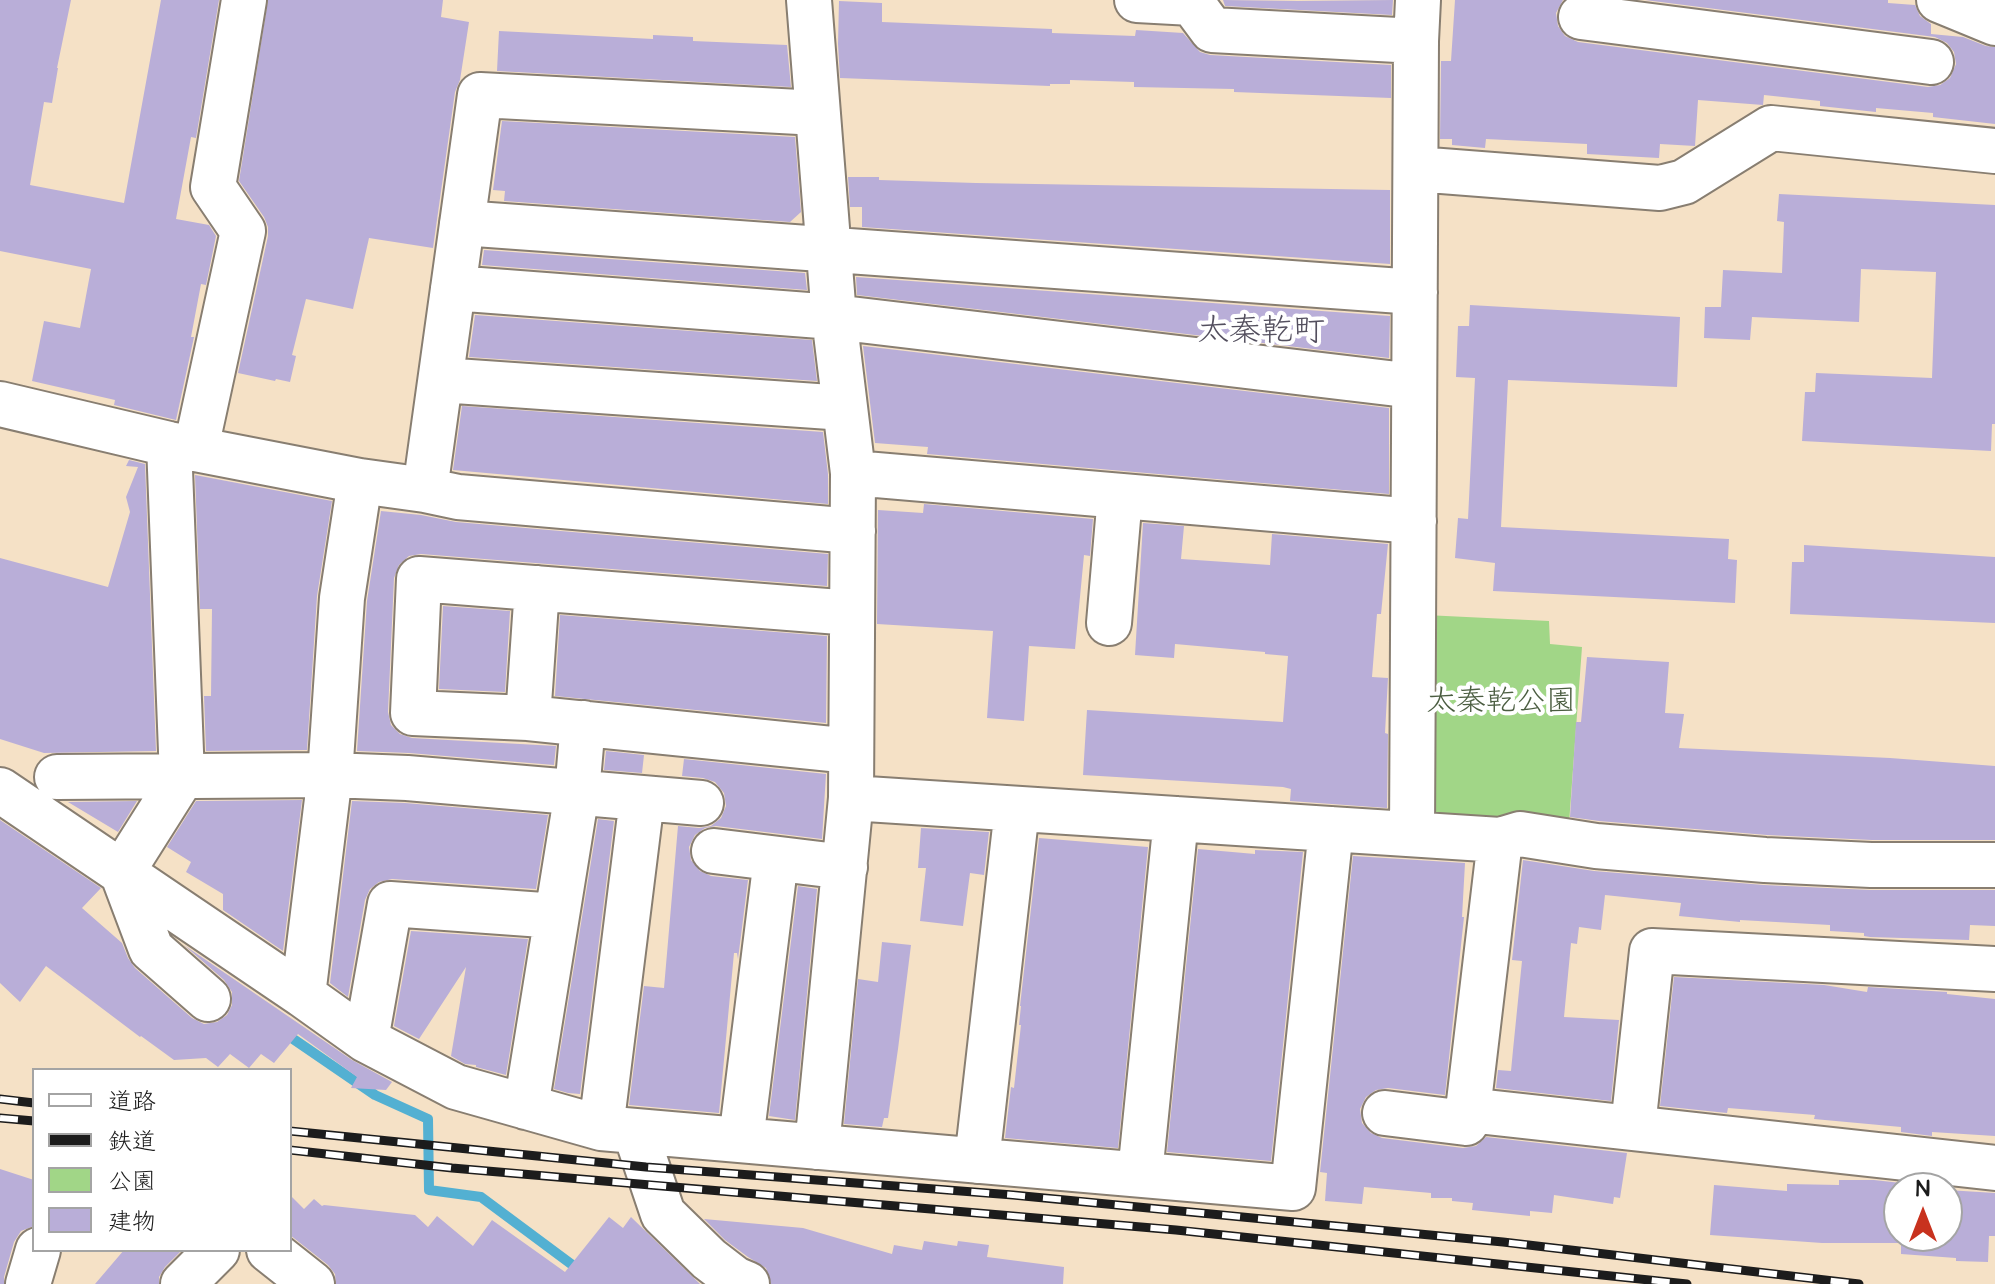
<!DOCTYPE html>
<meta charset="utf-8">
<style>
body{margin:0}
#map{position:relative;width:1995px;height:1284px;overflow:hidden;background:#f5e1c6;font-family:"Architects Daughter","Klee One",sans-serif}
canvas{display:block}
.legend{position:absolute;left:32px;top:1068px;width:260px;height:184px;box-sizing:border-box;background:#fff;border:2px solid #a4a4a4;margin:0;padding:10px 14px;list-style:none;font-size:24px;color:#1c1c1c}
.legend li{display:flex;align-items:center;gap:16px;height:40px}
.legend b{width:40px;border:2px solid #a4a4a4}
.north{position:absolute;left:1883px;top:1172px;width:80px;height:80px;box-sizing:border-box;background:#fff;border:2px solid #a4a4a4;border-radius:50%;rotate:0deg;font-size:22px;font-weight:700;line-height:32px;text-align:center;color:#1c1c1c}
.north::after{content:'';display:block;margin:auto;width:28px;height:36px;background:#c8321e;clip-path:polygon(50% 0,100% 100%,50% 72%,0 100%)}
</style>
<div id="map">
<canvas width="1995" height="1284"></canvas>
<ul class="legend">
<li><b style="height:10px;background:#fff"></b>道路</li>
<li><b style="height:10px;background:#1c1c1c"></b>鉄道</li>
<li><b style="height:22px;background:#a1d687"></b>公園</li>
<li><b style="height:22px;background:#b9aed8"></b>建物</li>
</ul>
<div class="north">N</div>
</div>
<script>
const ctx = document.querySelector('canvas').getContext('2d');
ctx.lineJoin = 'round';
function fill(path, color) {
  ctx.fillStyle = color;
  ctx.fill(path, 'evenodd');
}
function stroke(path, color, width, dash) {
  ctx.strokeStyle = color;
  ctx.lineWidth = width;
  ctx.lineCap = dash ? 'butt' : 'round';
  ctx.setLineDash(dash || []);
  ctx.stroke(path);
}
function label(font, color, halo, rows, align = 'center') {
  ctx.font = font + ' "Architects Daughter","Klee One",sans-serif';
  ctx.lineWidth = 8;
  ctx.setLineDash([]);
  ctx.textBaseline = 'middle';
  ctx.strokeStyle = halo;
  ctx.fillStyle = color;
  for (const [text, x, y, turn = 0] of rows) {
    ctx.save();
    ctx.translate(x, y);
    ctx.rotate((+turn || 0) * Math.PI / 180);
    ctx.textAlign = isNaN(turn) ? turn : align;
    if (halo) ctx.strokeText(text, 0, 0);
    ctx.fillText(text, 0, 0);
    ctx.restore();
  }
}
fill(new Path2D(`
 M 1425,615 L 1549,621 L 1550,644 L 1582,647 L 1568,837 L 1425,816 Z`), '#a1d687');
stroke(new Path2D(`
 M 283,1032 L 375,1095 L 428,1119 L 429,1190 L 481,1197 L 598,1284`), '#53b0d2', 10);
fill(new Path2D(`
 M 0,0 L 71,0 L 57,68 L 58,68 L 52,103 L 44,102 L 30,185 L 124,203 L 161,0 L 219,0 L 196,138 L 191,137 L 176,219 L 209,225 L 216,236 L 206,285 L 201,284 L 191,337 L 194,337 L 176,420 L 114,405 L 115,400 L 32,381 L 44,321 L 80,328 L 91,269 L 0,251 Z
 M 268,0 L 443,0 L 441,17 L 469,22 L 460,80 L 455,92 L 433,248 L 369,238 L 353,309 L 306,299 L 292,355 L 296,356 L 290,382 L 276,379 L 275,381 L 238,373 L 268,236 L 268,227 L 264,217 L 239,181 Z
 M 1223,0 L 1298,1 L 1393,0 L 1392,15 L 1225,6 Z
 M 1455,0 L 1563,0 L 1556,13 L 1558,26 L 1565,36 L 1578,42 L 1928,87 L 1940,85 L 1950,78 L 1956,64 L 1954,52 L 1947,43 L 1935,37 L 1645,0 L 1888,0 L 1888,3 L 1915,5 L 1920,16 L 1931,24 L 1931,34 L 1963,37 L 1986,46 L 1995,47 L 1995,124 L 1933,117 L 1933,113 L 1876,108 L 1876,112 L 1820,106 L 1820,101 L 1764,95 L 1763,105 L 1698,100 L 1695,146 L 1660,144 L 1659,158 L 1587,154 L 1587,144 L 1486,139 L 1485,148 L 1452,145 L 1452,139 L 1440,139 L 1441,61 L 1451,61 Z
 M 839,1 L 882,3 L 882,22 L 1052,29 L 1052,33 L 1135,36 L 1136,30 L 1183,33 L 1200,52 L 1210,55 L 1391,65 L 1391,98 L 1234,92 L 1234,89 L 1134,87 L 1134,82 L 1070,80 L 1070,84 L 1050,84 L 1050,86 L 840,78 L 838,44 Z
 M 499,31 L 653,39 L 653,35 L 693,37 L 693,41 L 787,45 L 791,87 L 497,71 Z
 M 502,121 L 795,137 L 801,212 L 790,222 L 504,201 L 505,191 L 493,190 Z
 M 848,177 L 879,177 L 879,180 L 976,183 L 1390,190 L 1390,264 L 862,227 L 862,207 L 850,207 Z
 M 1779,194 L 1995,205 L 1995,424 L 1992,424 L 1991,451 L 1802,441 L 1805,392 L 1815,392 L 1816,373 L 1932,378 L 1936,272 L 1861,269 L 1859,322 L 1752,317 L 1750,340 L 1704,338 L 1705,307 L 1721,307 L 1723,270 L 1782,273 L 1784,222 L 1777,221 Z
 M 484,250 L 805,273 L 807,290 L 482,265 Z
 M 856,277 L 1390,316 L 1389,358 L 857,295 Z
 M 1470,305 L 1680,317 L 1677,387 L 1508,380 L 1501,527 L 1729,539 L 1728,559 L 1737,560 L 1735,603 L 1493,591 L 1495,563 L 1455,558 L 1458,518 L 1468,519 L 1475,378 L 1456,377 L 1458,326 L 1469,326 Z
 M 475,315 L 812,340 L 817,381 L 469,357 Z
 M 863,346 L 1389,408 L 1389,494 L 927,454 L 928,447 L 875,443 Z
 M 462,406 L 823,432 L 828,474 L 828,504 L 453,470 Z
 M 129,460 L 145,464 L 156,751 L 44,753 L 0,739 L 0,558 L 108,587 L 130,512 L 126,497 L 138,467 L 126,466 Z
 M 195,475 L 332,501 L 317,596 L 307,750 L 206,751 L 204,696 L 211,696 L 212,609 L 200,609 Z
 M 924,504 L 1093,519 L 1090,556 L 1084,555 L 1075,649 L 1029,646 L 1024,721 L 987,718 L 993,631 L 877,624 L 878,510 L 923,513 Z
 M 381,511 L 421,515 L 456,522 L 828,554 L 827,586 L 421,554 L 409,556 L 399,565 L 394,578 L 388,712 L 391,725 L 400,734 L 412,738 L 556,746 L 554,765 L 409,753 L 357,751 L 367,601 Z
 M 1143,523 L 1184,526 L 1181,559 L 1270,565 L 1272,534 L 1388,544 L 1381,614 L 1377,614 L 1372,677 L 1388,678 L 1385,733 L 1388,734 L 1387,808 L 1290,801 L 1291,789 L 1283,787 L 1083,775 L 1087,710 L 1283,722 L 1288,656 L 1265,654 L 1265,652 L 1175,644 L 1174,658 L 1135,655 Z
 M 1804,545 L 1995,557 L 1995,623 L 1790,614 L 1792,562 L 1804,562 Z
 M 443,606 L 510,611 L 505,692 L 439,689 Z
 M 560,615 L 827,636 L 826,723 L 555,696 Z
 M 1587,657 L 1669,662 L 1665,713 L 1684,714 L 1679,748 L 1890,758 L 1995,766 L 1995,840 L 1872,840 L 1767,835 L 1599,821 L 1570,817 L 1576,722 L 1581,722 Z
 M 606,751 L 644,755 L 642,773 L 604,770 Z
 M 684,759 L 826,774 L 822,839 L 716,826 L 705,828 L 695,835 L 689,847 L 691,860 L 700,871 L 711,876 L 748,880 L 738,959 L 737,953 L 734,953 L 719,1113 L 629,1105 L 644,986 L 664,988 L 678,826 L 699,828 L 711,826 L 721,818 L 726,806 L 724,793 L 715,782 L 703,778 L 682,776 Z
 M 302,800 L 283,951 L 223,910 L 223,894 L 186,872 L 191,862 L 167,847 L 196,801 Z
 M 137,801 L 118,832 L 68,802 Z
 M 352,801 L 405,803 L 548,815 L 536,889 L 392,879 L 379,882 L 370,889 L 365,900 L 348,997 L 330,983 Z
 M 598,819 L 614,821 L 580,1094 L 568,1093 L 554,1089 Z
 M 0,820 L 101,888 L 82,908 L 122,943 L 128,958 L 135,968 L 192,1018 L 204,1024 L 217,1022 L 227,1015 L 232,1005 L 232,992 L 224,980 L 184,945 L 352,1060 L 392,1082 L 386,1090 L 351,1088 L 357,1077 L 298,1034 L 274,1063 L 261,1054 L 249,1068 L 230,1054 L 218,1067 L 206,1058 L 174,1060 L 141,1036 L 140,1037 L 46,966 L 20,1002 L 0,983 Z
 M 921,828 L 989,832 L 984,875 L 970,873 L 963,926 L 920,921 L 926,868 L 918,868 Z
 M 1039,838 L 1148,847 L 1118,1148 L 1005,1138 L 1011,1087 L 1014,1088 L 1021,1025 L 1019,1025 L 1021,1006 L 1020,1006 Z
 M 1198,849 L 1255,854 L 1255,850 L 1303,852 L 1271,1161 L 1167,1152 Z
 M 1353,856 L 1465,863 L 1462,917 L 1464,917 L 1445,1095 L 1388,1088 L 1376,1090 L 1366,1097 L 1360,1109 L 1362,1123 L 1371,1133 L 1382,1138 L 1463,1148 L 1476,1146 L 1486,1137 L 1627,1153 L 1620,1198 L 1614,1197 L 1613,1204 L 1554,1195 L 1552,1213 L 1530,1211 L 1530,1216 L 1472,1210 L 1473,1203 L 1452,1201 L 1452,1198 L 1431,1198 L 1431,1193 L 1364,1187 L 1362,1204 L 1325,1201 L 1327,1173 L 1320,1172 Z
 M 1523,860 L 1594,871 L 1764,885 L 1870,890 L 1995,890 L 1995,926 L 1970,925 L 1969,940 L 1870,937 L 1864,936 L 1864,933 L 1830,931 L 1830,925 L 1740,920 L 1740,922 L 1679,916 L 1681,903 L 1605,895 L 1601,930 L 1579,927 L 1577,944 L 1571,943 L 1564,1017 L 1619,1020 L 1611,1101 L 1496,1088 L 1498,1070 L 1511,1071 L 1513,1050 L 1522,961 L 1512,960 Z
 M 798,886 L 817,889 L 795,1120 L 769,1116 Z
 M 411,931 L 528,939 L 506,1075 L 476,1067 L 476,1065 L 465,1064 L 451,1056 L 466,967 L 419,1039 L 394,1026 Z
 M 882,942 L 911,945 L 898,1049 L 888,1118 L 884,1118 L 882,1127 L 844,1124 L 858,979 L 878,982 Z
 M 1674,977 L 1824,985 L 1867,992 L 1868,987 L 1947,992 L 1947,994 L 1995,999 L 1995,1136 L 1932,1132 L 1932,1136 L 1901,1132 L 1901,1127 L 1814,1119 L 1815,1115 L 1728,1108 L 1727,1113 L 1660,1106 Z
 M 0,1169 L 34,1180 L 34,1226 L 21,1231 L 14,1242 L 4,1277 L 4,1284 L 0,1284 Z
 M 1839,1180 L 1874,1180 L 1928,1186 L 1928,1188 L 1899,1188 L 1899,1236 L 1947,1236 L 1947,1190 L 1995,1193 L 1995,1236 L 1989,1236 L 1988,1262 L 1956,1261 L 1956,1258 L 1901,1254 L 1901,1243 L 1822,1243 L 1710,1235 L 1714,1185 L 1787,1191 L 1787,1184 L 1839,1185 Z
 M 290,1195 L 304,1209 L 314,1199 L 322,1206 L 324,1205 L 415,1215 L 428,1227 L 437,1216 L 473,1246 L 492,1220 L 565,1272 L 609,1217 L 623,1228 L 631,1217 L 700,1284 L 336,1284 L 335,1274 L 328,1265 L 290,1235 Z
 M 704,1219 L 803,1228 L 892,1254 L 894,1245 L 922,1250 L 924,1241 L 957,1246 L 958,1241 L 989,1245 L 987,1257 L 1064,1267 L 1063,1284 L 771,1284 L 766,1268 L 748,1257 L 725,1240 Z
 M 124,1250 L 182,1250 L 165,1267 L 159,1277 L 159,1284 L 95,1284 Z`), '#b9aed8');
const minor = new Path2D(`
 M 809,0 L 834,317 L 853,473 L 851,798 L 817,1147
 M 1137,0 L 1192,3 L 1212,30 L 1416,41
 M 1939,0 L 1995,23
 M 1581,17 L 1931,62
 M 1416,169 L 1660,188 L 1684,182 L 1771,128 L 1995,151
 M 462,223 L 1415,292
 M 453,288 L 834,317 L 1414,386
 M 441,380 L 845,408
 M 0,404 L 169,444 L 360,481 L 425,490 L 458,497 L 853,531
 M 169,444 L 182,777 L 122,872 L 151,949 L 208,999
 M 196,448 L 243,231 L 213,187 L 244,0
 M 853,473 L 1414,521
 M 425,490 L 480,95 L 818,113
 M 1109,623 L 1120,496
 M 528,718 L 537,588
 M 851,751 L 528,718 L 413,713 L 419,579 L 852,613
 M 57,777 L 330,775 L 407,778 L 701,803
 M 0,790 L 303,995 L 366,1040 L 456,1087 L 601,1128 L 1293,1188 L 1331,829
 M 851,798 L 1500,840 L 1520,834 L 1596,846 L 1765,860 L 1871,865 L 1995,865
 M 1412,834 L 1416,41 L 1418,0
 M 1500,840 L 1468,1110 L 1995,1168
 M 714,851 L 845,867
 M 303,995 L 330,775 L 342,598 L 360,481
 M 366,1040 L 390,904 L 557,916
 M 526,1107 L 577,792 L 583,723
 M 1385,1113 L 1466,1123 L 1468,1110
 M 1633,1127 L 1652,951 L 1995,969
 M 601,1128 L 642,799
 M 635,1131 L 663,1214 L 709,1259 L 735,1279 L 747,1284
 M 741,1140 L 776,859
 M 977,1161 L 1017,809
 M 1140,1174 L 1176,819
 M 269,1250 L 312,1284
 M 28,1284 L 38,1250
 M 183,1284 L 217,1250`);
stroke(minor, '#887e71', 48);
stroke(minor, '#fff', 44);
const rail = new Path2D(`
 M 0,1099 L 34,1103
 M 0,1118 L 34,1121
 M 290,1131 L 646,1167 L 1013,1195 L 1503,1242 L 1859,1284
 M 290,1150 L 452,1168 L 1176,1230 L 1687,1284`);
stroke(rail, '#1c1c1c', 9);
stroke(rail, '#fff', 6, [18]);
label('30px', '#4b5d41', '#fff', [
 ["太秦乾公園",1501,704]
]);
label('32px', '#534f5e', '#fff', [
 ["太秦乾町",1261,333]
]);
</script>
